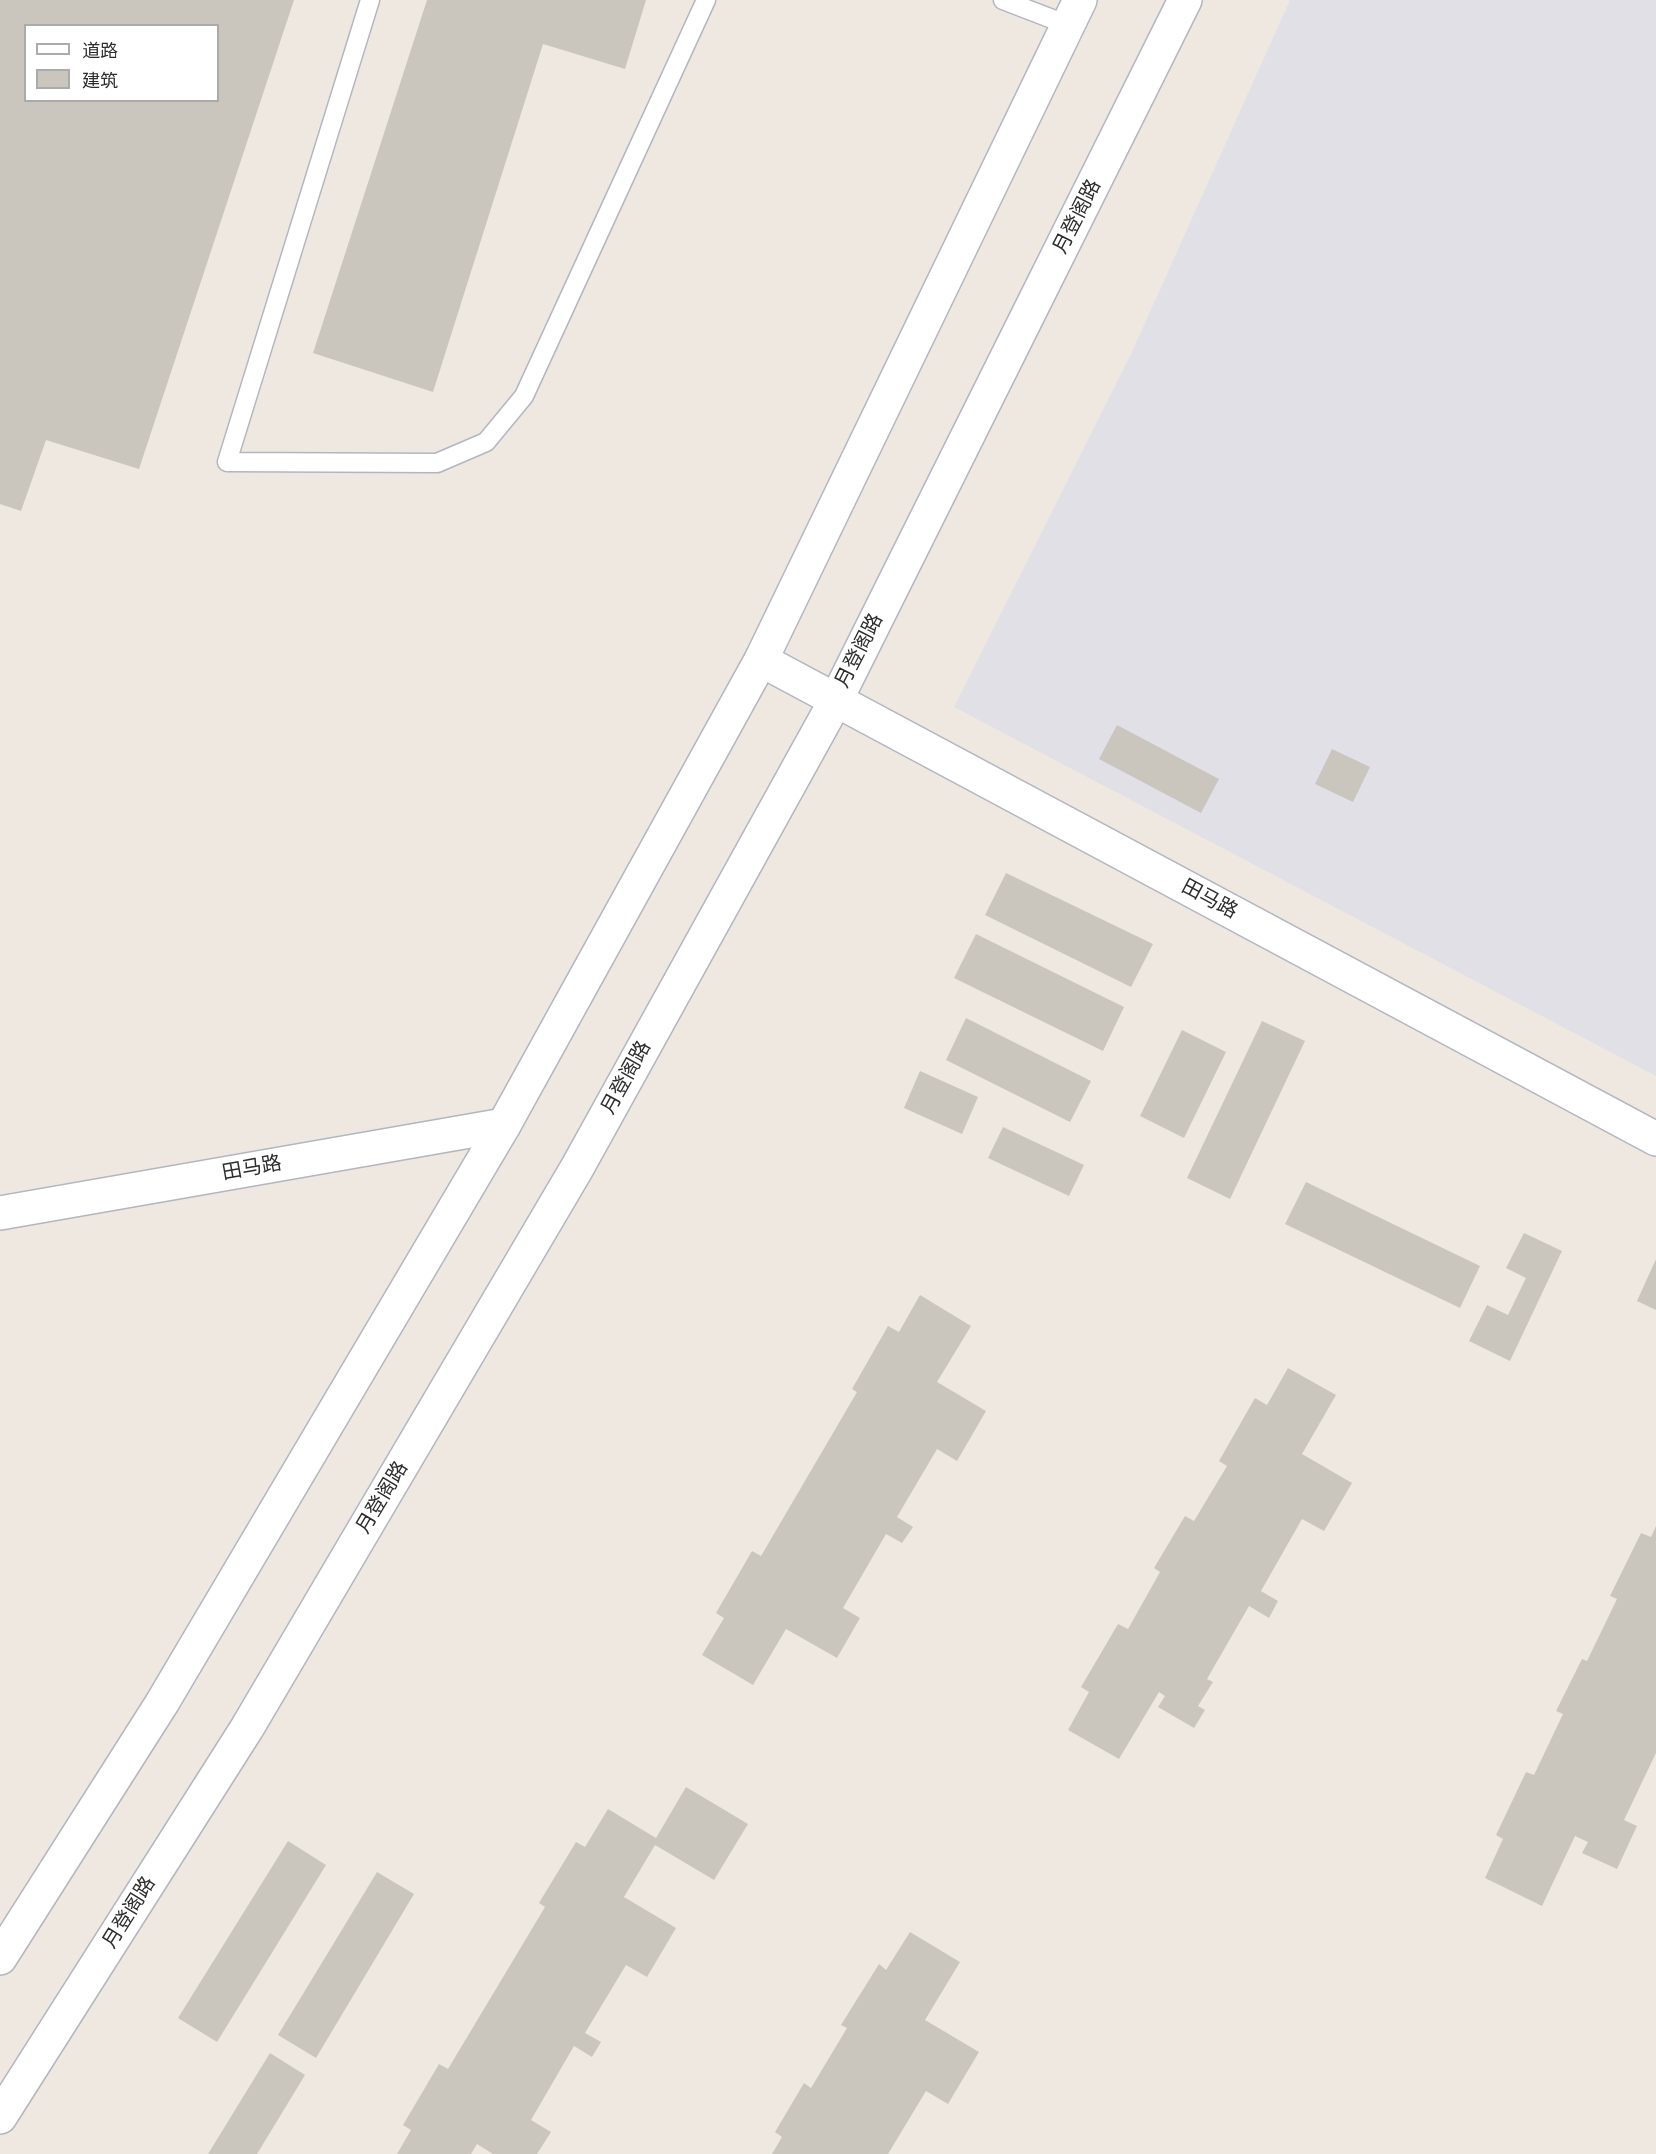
<!DOCTYPE html>
<meta charset="utf-8">
<style>
body{margin:0}
#map{position:relative;width:1656px;height:2154px;overflow:hidden;background:#eee8e0;font-family:"Sofia Sans Condensed","Noto Sans SC",sans-serif}
canvas{display:block}
.legend{position:absolute;left:24px;top:24px;width:195px;height:78px;box-sizing:border-box;background:#fff;border:2px solid #ababab;margin:0;padding:8px 10px;list-style:none;font-size:18px;color:#2d2d2d}
.legend li{display:flex;align-items:center;gap:12px;height:30px}
.legend b{width:30px;border:2px solid #ababab}
</style>
<div id="map">
<canvas width="1656" height="2154"></canvas>
<ul class="legend">
<li><b style="height:8px;background:#fff"></b>道路</li>
<li><b style="height:16px;background:#cac6be"></b>建筑</li>
</ul>
</div>
<script>
const ctx = document.querySelector('canvas').getContext('2d');
ctx.lineJoin = 'round';
function fill(path, color) {
  ctx.fillStyle = color;
  ctx.fill(path, 'evenodd');
}
function stroke(path, color, width, dash) {
  ctx.strokeStyle = color;
  ctx.lineWidth = width;
  ctx.lineCap = dash ? 'butt' : 'round';
  ctx.setLineDash(dash || []);
  ctx.stroke(path);
}
function label(font, color, halo, rows, align = 'center') {
  ctx.font = font + ' "Sofia Sans Condensed","Noto Sans SC",sans-serif';
  ctx.lineWidth = 4.5;
  ctx.setLineDash([]);
  ctx.textBaseline = 'middle';
  ctx.strokeStyle = halo;
  ctx.fillStyle = color;
  for (const [text, x, y, turn = 0] of rows) {
    ctx.save();
    ctx.translate(x, y);
    ctx.rotate((+turn || 0) * Math.PI / 180);
    ctx.textAlign = isNaN(turn) ? turn : align;
    if (halo) ctx.strokeText(text, 0, 0);
    ctx.fillText(text, 0, 0);
    ctx.restore();
  }
}
fill(new Path2D(`
 M 1290,0 L 1656,0 L 1656,1076 L 954,707 L 1132,352 Z`), '#e2e0e7');
fill(new Path2D(`
 M 0,0 L 294,0 L 139,469 L 46,440 L 21,511 L 0,504 ZM 26,26 L 218,26 L 218,100 L 26,100 Z
 M 427,0 L 646,0 L 625,69 L 543,44 L 433,392 L 313,353 Z
 M 1117,725 L 1219,779 L 1201,813 L 1099,759 Z
 M 1332,749 L 1370,767 L 1353,802 L 1315,784 Z
 M 1006,873 L 1153,944 L 1131,987 L 985,915 Z
 M 976,934 L 1124,1007 L 1103,1051 L 954,978 Z
 M 966,1018 L 1091,1081 L 1070,1122 L 946,1060 Z
 M 1262,1021 L 1305,1041 L 1230,1199 L 1187,1178 Z
 M 1182,1030 L 1226,1052 L 1184,1138 L 1140,1116 Z
 M 920,1071 L 978,1097 L 962,1134 L 904,1108 Z
 M 1003,1127 L 1084,1165 L 1069,1196 L 988,1158 Z
 M 1306,1182 L 1480,1266 L 1460,1308 L 1285,1224 Z
 M 1524,1233 L 1562,1251 L 1510,1361 L 1469,1341 L 1487,1305 L 1508,1315 L 1526,1278 L 1506,1268 Z
 M 1656,1259 L 1656,1310 L 1637,1301 Z
 M 920,1295 L 971,1326 L 937,1382 L 986,1411 L 957,1461 L 937,1449 L 897,1517 L 913,1527 L 902,1543 L 886,1534 L 843,1608 L 860,1618 L 837,1658 L 786,1629 L 753,1685 L 702,1655 L 724,1618 L 716,1613 L 752,1551 L 761,1556 L 857,1392 L 852,1389 L 888,1326 L 899,1332 Z
 M 1288,1368 L 1336,1395 L 1302,1454 L 1352,1483 L 1324,1531 L 1302,1519 L 1261,1591 L 1278,1601 L 1269,1618 L 1249,1606 L 1207,1679 L 1213,1682 L 1198,1706 L 1205,1710 L 1194,1728 L 1158,1707 L 1165,1696 L 1159,1692 L 1119,1759 L 1068,1730 L 1089,1692 L 1081,1687 L 1118,1624 L 1128,1629 L 1160,1572 L 1154,1568 L 1185,1516 L 1194,1521 L 1227,1466 L 1219,1461 L 1255,1398 L 1267,1405 Z
 M 1656,1526 L 1656,1753 L 1624,1820 L 1637,1826 L 1617,1869 L 1582,1853 L 1588,1842 L 1575,1836 L 1542,1906 L 1485,1878 L 1503,1839 L 1496,1835 L 1526,1772 L 1534,1775 L 1563,1714 L 1556,1711 L 1582,1659 L 1587,1661 L 1617,1599 L 1610,1596 L 1641,1533 L 1651,1537 Z
 M 686,1787 L 748,1824 L 714,1880 L 655,1845 L 624,1897 L 676,1928 L 647,1977 L 626,1965 L 585,2033 L 601,2042 L 592,2057 L 574,2046 L 531,2120 L 551,2132 L 537,2154 L 493,2154 L 477,2144 L 471,2154 L 397,2154 L 411,2130 L 403,2125 L 439,2064 L 448,2069 L 545,1907 L 539,1903 L 576,1842 L 585,1847 L 608,1809 L 656,1838 Z
 M 288,1841 L 326,1865 L 217,2042 L 178,2018 Z
 M 377,1872 L 414,1894 L 316,2058 L 278,2035 Z
 M 910,1932 L 960,1962 L 925,2020 L 979,2052 L 948,2104 L 926,2091 L 888,2154 L 772,2154 L 782,2137 L 775,2132 L 804,2083 L 811,2088 L 847,2028 L 841,2025 L 879,1964 L 886,1970 Z
 M 270,2053 L 305,2075 L 257,2154 L 208,2154 Z`), '#cac6be');
const service = new Path2D(`
 M 370,0 L 227,462 L 437,463 L 486,442 L 524,396 L 706,0
 M 1003,0 L 1068,25`);
const tertiary = new Path2D(`
 M 761,660 L 1656,1139
 M 0,1213 L 504,1125`);
const secondary = new Path2D(`
 M 0,1958 L 162,1703 L 504,1125 L 761,660 L 1080,0
 M 0,2117 L 247,1728 L 577,1168 L 836,700 L 1185,0`);
stroke(service, '#b3b6c0', 21);
stroke(tertiary, '#b3b6c0', 36);
stroke(secondary, '#b3b6c0', 36);
stroke(service, '#fff', 18);
stroke(tertiary, '#fff', 33);
stroke(secondary, '#fff', 33);
label('20px', '#2d2d2d', '#fff', [
 ["月登阁路",1078,217,-63],
 ["月登阁路",860,651,-63],
 ["田马路",1209,900,28],
 ["月登阁路",627,1078,-61],
 ["田马路",252,1169,-10],
 ["月登阁路",383,1498,-59],
 ["月登阁路",130,1913,-58]
]);
</script>
